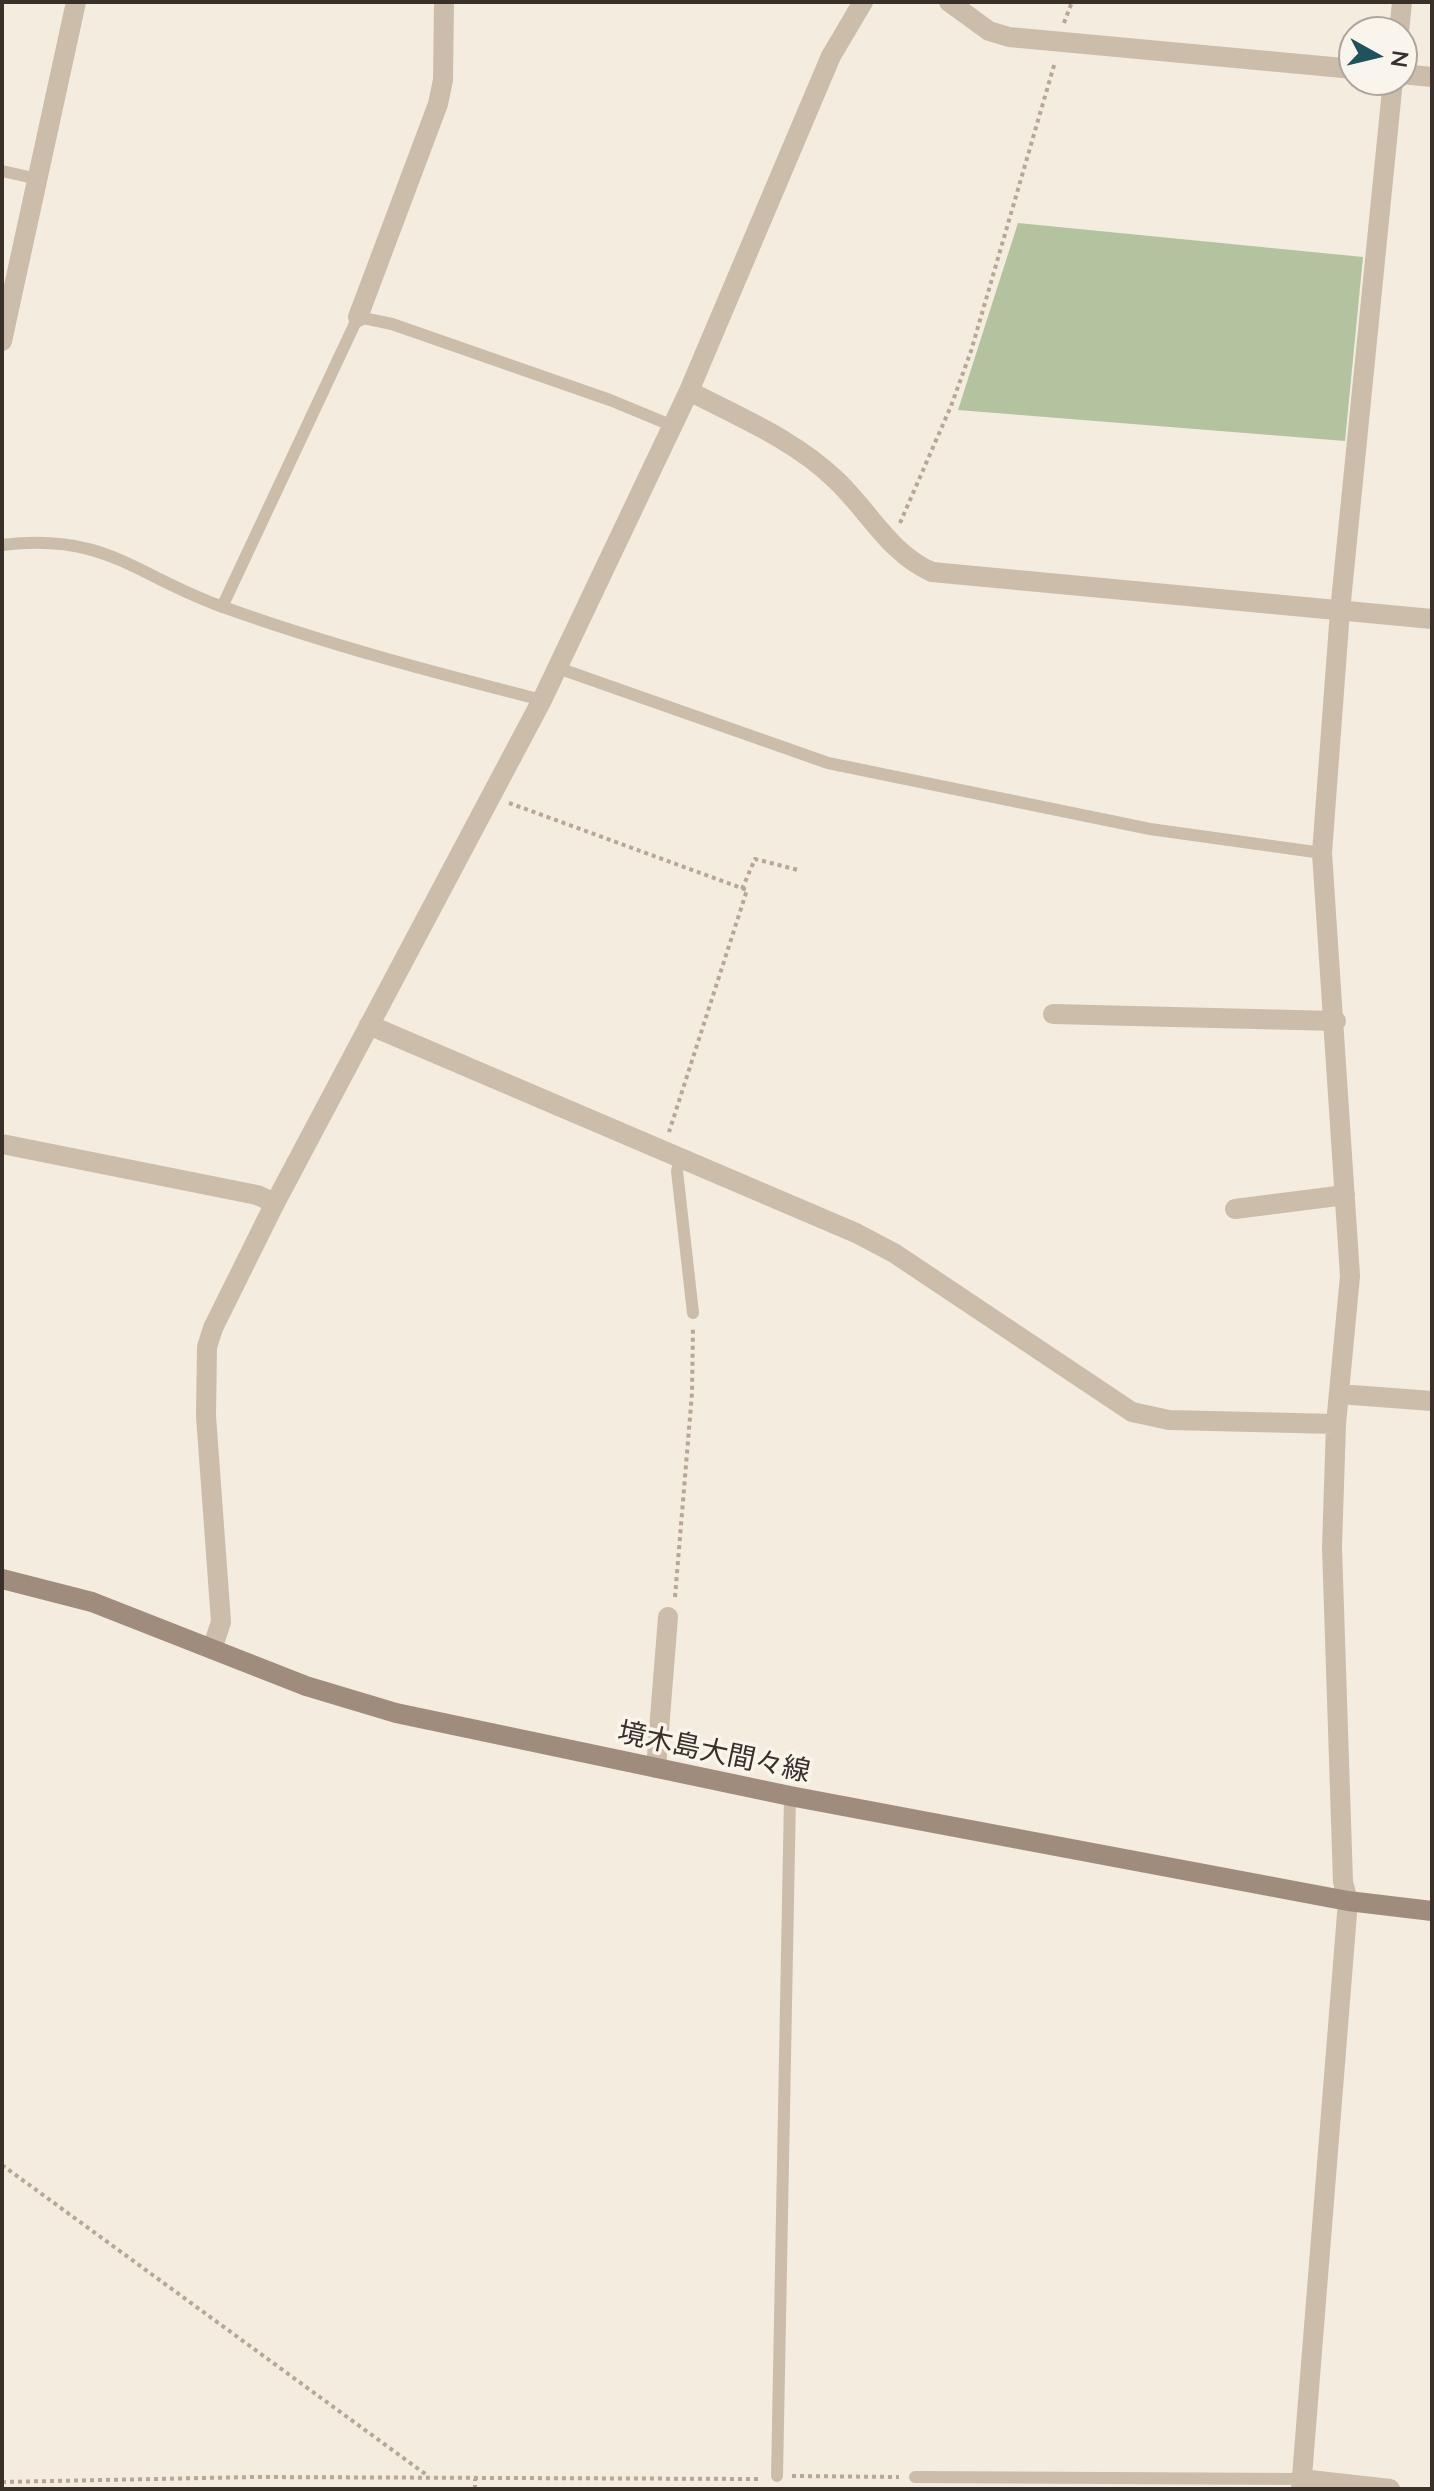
<!DOCTYPE html>
<meta charset="utf-8">
<style>
body{margin:0}
#map{position:relative;width:1434px;height:2491px;overflow:hidden;background:#f3ecdf;font-family:Lato,sans-serif}
canvas{display:block}
.frame{position:absolute;inset:0;border:4px solid #39302a;pointer-events:none}
.north{position:absolute;left:1338px;top:16px;width:80px;height:80px;box-sizing:border-box;background:#faf5ec;border:2px solid #ada69e;border-radius:50%;rotate:98deg;font-size:22px;font-weight:700;line-height:32px;text-align:center;color:#39302a}
.north::after{content:'';display:block;margin:auto;width:28px;height:36px;background:#1f525c;clip-path:polygon(50% 0,100% 100%,50% 72%,0 100%)}
</style>
<div id="map">
<canvas width="1434" height="2491"></canvas>
<div class="frame"></div>
<div class="north">N</div>
</div>
<script>
const ctx = document.querySelector('canvas').getContext('2d');
ctx.lineJoin = 'round';
function fill(path, color) {
  ctx.fillStyle = color;
  ctx.fill(path, 'evenodd');
}
function stroke(path, color, width, dash) {
  ctx.strokeStyle = color;
  ctx.lineWidth = width;
  ctx.lineCap = dash ? 'butt' : 'round';
  ctx.setLineDash(dash || []);
  ctx.stroke(path);
}
function label(font, color, halo, rows, align = 'center') {
  ctx.font = font + ' Lato,"Noto Sans JP",sans-serif';
  ctx.lineWidth = 7;
  ctx.setLineDash([]);
  ctx.textBaseline = 'middle';
  ctx.strokeStyle = halo;
  ctx.fillStyle = color;
  for (const [text, x, y, turn = 0] of rows) {
    ctx.save();
    ctx.translate(x, y);
    ctx.rotate((+turn || 0) * Math.PI / 180);
    ctx.textAlign = isNaN(turn) ? turn : align;
    if (halo) ctx.strokeText(text, 0, 0);
    ctx.fillText(text, 0, 0);
    ctx.restore();
  }
}
fill(new Path2D(`
 M 1018,223 L 1363,257 L 1345,441 L 958,410 Z`), '#b3c39f');
stroke(new Path2D(`
 M 1064,23 L 1072,2
 M 900,523 L 951,406 L 971,351 L 1055,62
 M 509,803 L 747,890 L 669,1132
 M 742,889 L 755,859 L 798,870
 M 675,1597 L 692,1393 L 693,1327
 M 2,2165 L 428,2476
 M 792,2476 L 899,2477
 M 2,2482 L 254,2477 L 759,2479
 M 475,2489 L 475,2479`), '#b8a795', 4, [4, 4]);
stroke(new Path2D(`
 M 2,171 L 38,179
 M 2,545 C 108,532 136,577 226,608 C 329,645 436,673 542,700
 M 222,607 L 358,317 L 392,324 L 610,400 L 673,426
 M 558,668 L 828,763 L 1150,829 L 1322,853
 M 681,1157 L 677,1171 L 693,1313
 M 777,2476 L 790,1796
 M 915,2477 L 1301,2479`), '#ccbdab', 12);
stroke(new Path2D(`
 M 949,2 L 989,31 L 1009,37 L 1354,69
 M 1399,32 L 1402,2
 M 1402,74 L 1432,77
 M 358,317 L 438,104 L 443,80 L 444,2
 M 2,341 L 76,2
 M 1053,1014 L 1336,1021
 M 369,1025 L 856,1233 L 894,1253 L 1132,1412 L 1169,1420 L 1336,1424
 M 2,1144 L 257,1195 L 275,1203
 M 1235,1209 L 1345,1195
 M 1339,1394 L 1432,1401
 M 656,1768 L 668,1617
 M 1348,1901 L 1343,1882 L 1332,1547 L 1336,1424 L 1350,1276 L 1322,853 L 1340,611 L 1393,80
 M 1301,2479 L 1390,2489`), '#ccbdab', 20);
stroke(new Path2D(`
 M 689,391 C 739,417 795,440 836,480 C 869,511 889,553 932,572 L 1432,619
 M 212,1649 L 221,1622 L 206,1416 L 207,1347 L 213,1328 L 275,1203 L 542,700 L 689,391 L 831,56 L 863,2
 M 1301,2489 L 1348,1901`), '#ccbdab', 20);
stroke(new Path2D(`
 M 2,1579 L 92,1602 L 306,1686 L 396,1713 L 790,1796 L 1348,1901 L 1432,1911`), '#a08c7c', 20);
label('28px', '#39302a', '#faf5ec', [
 ["境木島大間々線",714,1752,12]
]);
</script>
